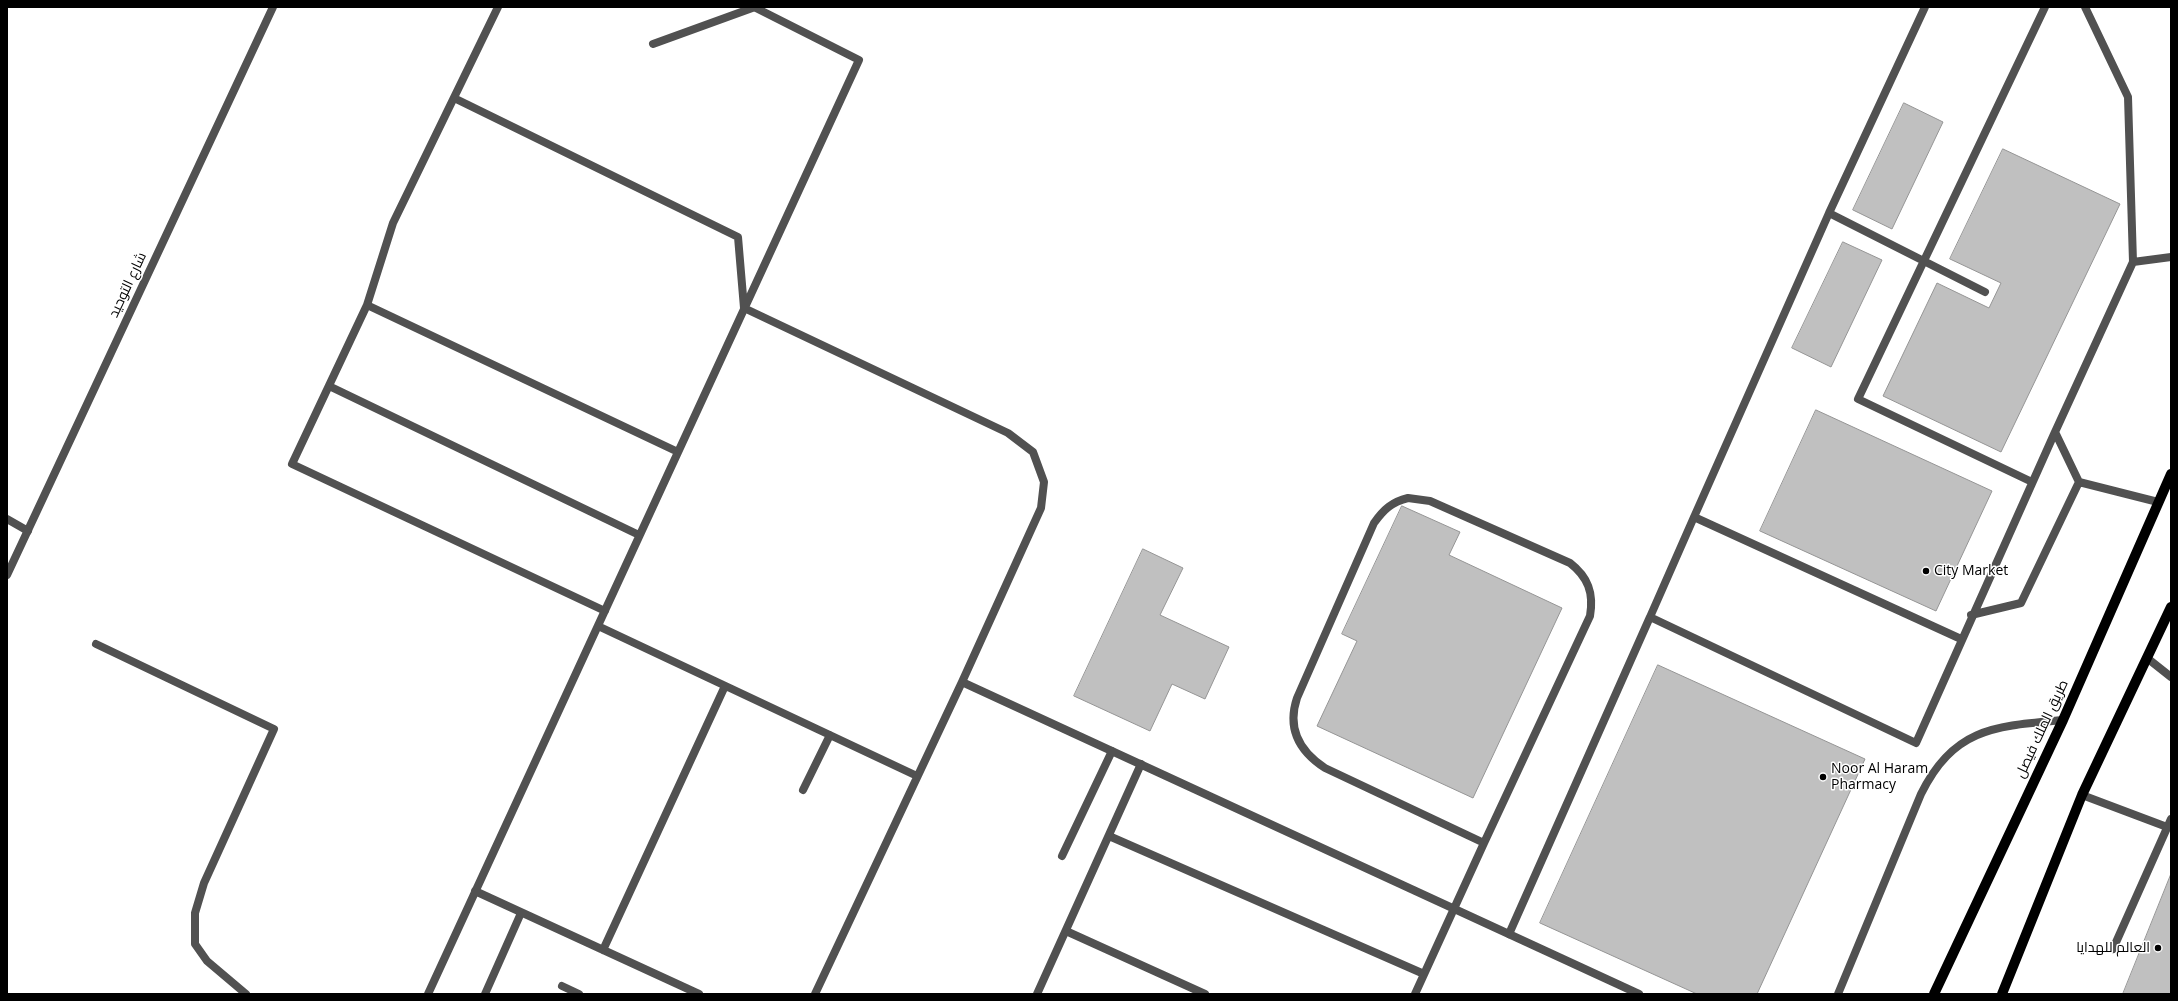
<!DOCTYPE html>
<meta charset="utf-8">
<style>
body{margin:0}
#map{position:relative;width:2178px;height:1001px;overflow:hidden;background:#fff;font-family:"Open Sans",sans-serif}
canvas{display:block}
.frame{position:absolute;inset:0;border:8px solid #000;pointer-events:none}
</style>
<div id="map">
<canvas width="2178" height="1001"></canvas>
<div class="frame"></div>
</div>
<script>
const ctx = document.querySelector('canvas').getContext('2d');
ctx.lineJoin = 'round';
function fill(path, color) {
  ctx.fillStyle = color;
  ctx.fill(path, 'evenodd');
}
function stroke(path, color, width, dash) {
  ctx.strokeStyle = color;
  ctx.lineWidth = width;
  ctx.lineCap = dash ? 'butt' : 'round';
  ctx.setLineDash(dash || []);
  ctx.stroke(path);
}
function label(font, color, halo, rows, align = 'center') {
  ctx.font = font + ' "Open Sans",Cairo,sans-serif';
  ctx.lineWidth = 3;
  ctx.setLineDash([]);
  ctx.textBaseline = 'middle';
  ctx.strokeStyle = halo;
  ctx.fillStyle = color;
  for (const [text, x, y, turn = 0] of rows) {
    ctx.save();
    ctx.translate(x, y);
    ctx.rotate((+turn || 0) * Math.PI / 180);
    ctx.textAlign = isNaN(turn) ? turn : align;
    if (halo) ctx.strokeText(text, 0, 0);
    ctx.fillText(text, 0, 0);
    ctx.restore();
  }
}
const building = new Path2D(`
 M 1904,103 L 1943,122 L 1892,229 L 1853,210 Z
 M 2003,149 L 2120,204 L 2001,452 L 1883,396 L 1937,283 L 1989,308 L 2001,283 L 1950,259 Z
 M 1843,242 L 1882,260 L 1831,367 L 1792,348 Z
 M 1816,410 L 1992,491 L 1936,611 L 1760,531 Z
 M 1402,506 L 1460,532 L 1449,555 L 1562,608 L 1473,798 L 1317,726 L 1357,641 L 1342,634 Z
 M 1143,549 L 1183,568 L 1160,615 L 1229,647 L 1205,699 L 1172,684 L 1150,731 L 1074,696 Z
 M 1658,665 L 1865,759 L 1757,994 L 1697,994 L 1540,923 Z
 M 2171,874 L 2171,994 L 2123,994 Z`);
fill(building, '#c0c0c0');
stroke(building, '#959595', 1);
stroke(new Path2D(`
 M 2085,7 L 2128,97 L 2133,262
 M 1829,213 L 1925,7
 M 2032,482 L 1858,399 L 2045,7
 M 2079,482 L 2055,432 L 2133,262 L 2171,257
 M 1408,498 L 1430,501 L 1570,563 C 1588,577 1594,593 1590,616 L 1484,843 L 1325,768 C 1299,751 1287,728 1297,698 L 1374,523 C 1384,509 1392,502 1408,498 Z
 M 1694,517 L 1829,213 L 1985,292
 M 1971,615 L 2021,603 L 2079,482 L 2158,502
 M 1961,639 L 1694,517 L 1650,617 L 1916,743 L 2055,432
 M 2147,658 L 2171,677
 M 2082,795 L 2167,827
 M 1109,836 L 1424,974
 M 1062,856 L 1112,751
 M 1066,931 L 1205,994
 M 1509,934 L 1650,617
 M 2113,949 L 2171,819
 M 1037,994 L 1141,764
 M 1415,994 L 1484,843
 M 1838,994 L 1921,794 C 1954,727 1996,726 2063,720`), '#515151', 8);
stroke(new Path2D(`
 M 498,7 L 393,223 L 367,305 L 292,464 L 605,611
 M 653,44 L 755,7
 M 454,98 L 738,237 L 744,308 L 1008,433 L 1033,452 L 1044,482 L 1041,508 L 962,682 L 815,994
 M 367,305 L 678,452
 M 329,386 L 639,535
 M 7,519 L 28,531
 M 598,626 L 917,776
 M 96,644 L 274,729 L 204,883 L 195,913 L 195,944 L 207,961 L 246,994
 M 962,682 L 1639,994
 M 803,790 L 830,735
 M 475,891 L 699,994
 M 603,950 L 725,686
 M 562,986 L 579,994
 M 428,994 L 859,60 L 754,7
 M 485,994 L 521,913`), '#515151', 8);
stroke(new Path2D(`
 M 7,575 L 273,7`), '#515151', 8);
stroke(new Path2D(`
 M 1934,994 L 2063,720 L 2171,474
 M 2002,994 L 2082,795 L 2171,607`), '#000', 10);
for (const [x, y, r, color] of [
 [1926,571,4,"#000"],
 [1823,777,4,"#000"],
 [2158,948,4,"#000"]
]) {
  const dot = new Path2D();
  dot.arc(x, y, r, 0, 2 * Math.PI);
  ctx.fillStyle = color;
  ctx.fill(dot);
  stroke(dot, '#fff', 1.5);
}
label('14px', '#000', '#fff', [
 ["شارع التوحيد",128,285,-65],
 ["طريق الملك فيصل",2042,729,-65]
]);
label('14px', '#000', '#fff', [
 ["City Market",1934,571],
 ["Noor Al Haram",1831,769],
 ["Pharmacy",1831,785],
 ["العالم للهدايا",2150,948,"right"]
], 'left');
</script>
